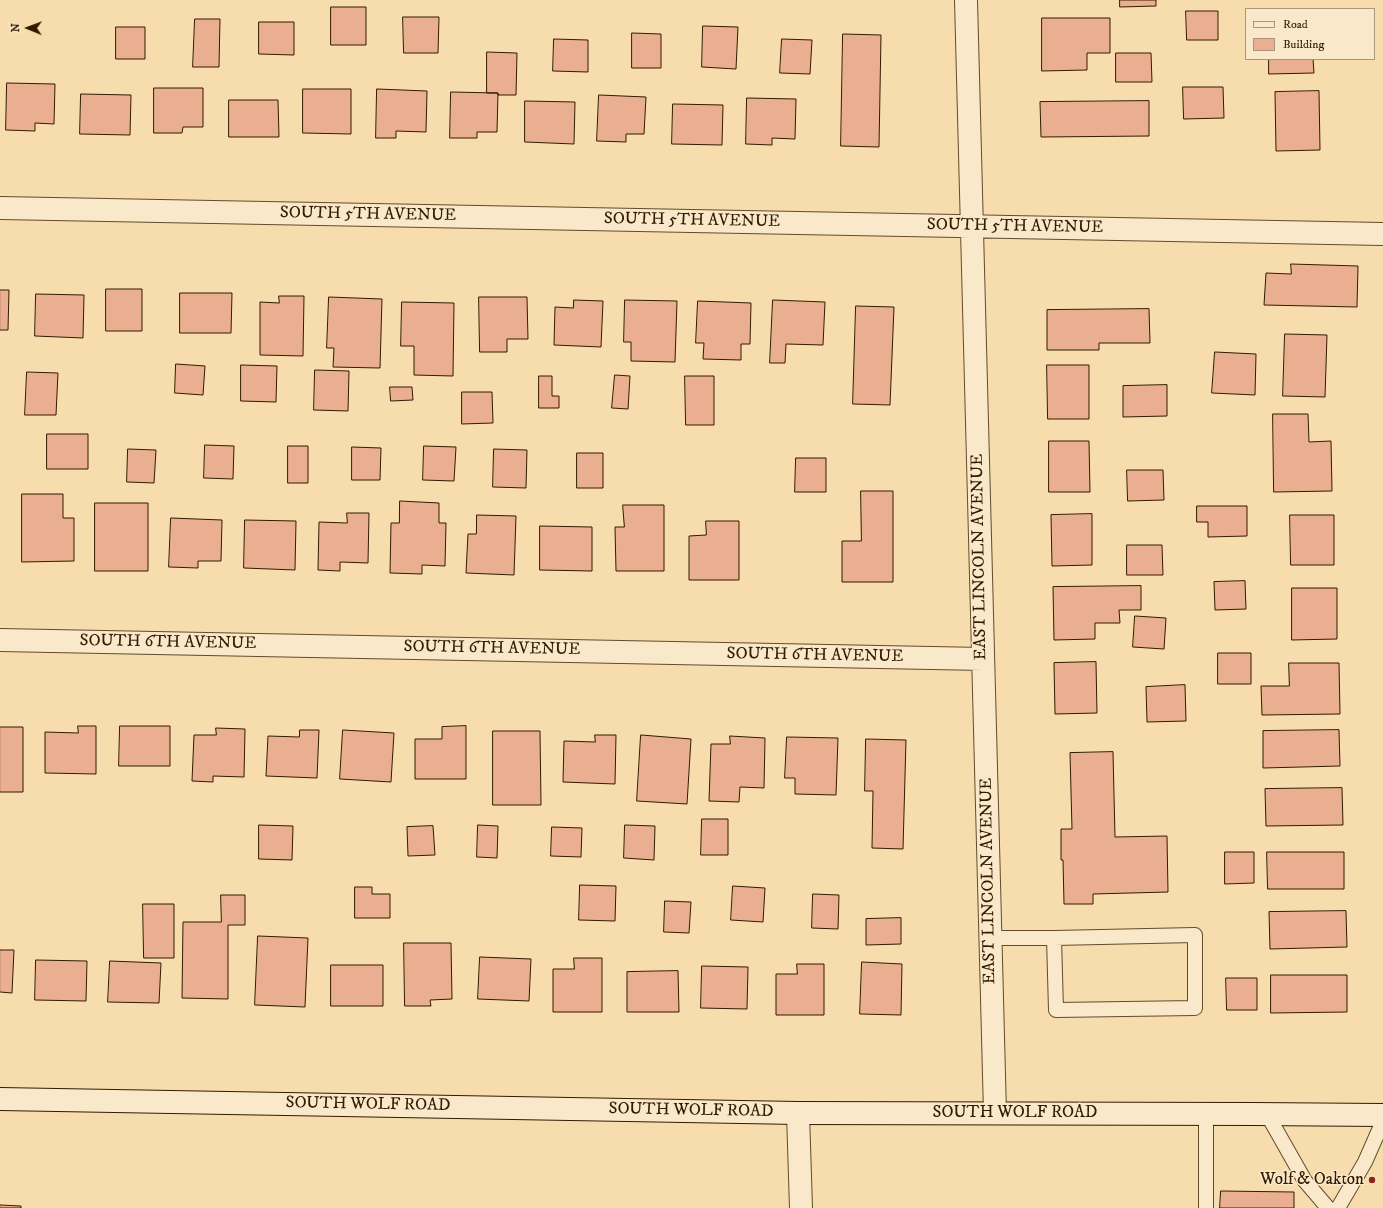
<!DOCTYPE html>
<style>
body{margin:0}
#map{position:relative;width:1383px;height:1208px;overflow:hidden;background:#f7dcad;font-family:"IM FELL DW Pica",serif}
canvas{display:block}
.legend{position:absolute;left:1245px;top:8px;width:130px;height:52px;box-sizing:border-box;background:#fae8ca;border:1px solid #aa9679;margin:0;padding:5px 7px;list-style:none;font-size:12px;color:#321b00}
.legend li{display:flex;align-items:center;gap:8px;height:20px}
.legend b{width:20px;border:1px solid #aa9679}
.north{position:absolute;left:8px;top:8px;width:40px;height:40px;-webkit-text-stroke:3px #fae8ca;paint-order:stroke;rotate:271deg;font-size:11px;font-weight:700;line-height:16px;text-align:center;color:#321b00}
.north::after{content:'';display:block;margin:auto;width:14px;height:18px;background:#321b00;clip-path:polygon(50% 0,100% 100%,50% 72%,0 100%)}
</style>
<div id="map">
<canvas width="1383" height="1208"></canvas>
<ul class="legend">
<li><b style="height:5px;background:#fae8ca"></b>Road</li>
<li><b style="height:11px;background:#e9af90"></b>Building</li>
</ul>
<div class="north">N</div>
</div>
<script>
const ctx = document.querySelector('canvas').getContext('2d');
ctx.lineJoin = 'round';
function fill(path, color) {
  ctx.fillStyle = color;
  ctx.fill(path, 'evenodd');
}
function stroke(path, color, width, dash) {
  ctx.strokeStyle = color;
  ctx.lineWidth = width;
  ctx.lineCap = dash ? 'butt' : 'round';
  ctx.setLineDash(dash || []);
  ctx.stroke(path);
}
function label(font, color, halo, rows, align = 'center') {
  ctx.font = font + ' "IM FELL DW Pica",serif';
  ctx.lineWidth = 3;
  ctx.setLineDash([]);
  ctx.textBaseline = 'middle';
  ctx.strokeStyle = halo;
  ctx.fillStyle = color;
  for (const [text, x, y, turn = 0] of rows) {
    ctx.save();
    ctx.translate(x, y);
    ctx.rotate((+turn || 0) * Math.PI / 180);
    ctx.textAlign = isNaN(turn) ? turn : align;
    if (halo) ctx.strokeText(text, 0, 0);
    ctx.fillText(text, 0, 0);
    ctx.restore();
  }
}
const building = new Path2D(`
 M 1120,0 L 1156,0 L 1156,6 L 1120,7 Z
 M 331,7 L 366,7 L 366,45 L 331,45 Z
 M 1186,11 L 1218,11 L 1218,40 L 1187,40 Z
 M 403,17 L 439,17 L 438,53 L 404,53 Z
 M 1042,18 L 1110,18 L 1110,53 L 1087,53 L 1087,70 L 1042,71 Z
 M 195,19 L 220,19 L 219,67 L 193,67 Z
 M 259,22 L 294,22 L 294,55 L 259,54 Z
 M 703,26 L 738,27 L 736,69 L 702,67 Z
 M 116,27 L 145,27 L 145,59 L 116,59 Z
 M 632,33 L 661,34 L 661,68 L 632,68 Z
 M 843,34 L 881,35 L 879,147 L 841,146 Z
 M 554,39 L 588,40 L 588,72 L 553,71 Z
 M 782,39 L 812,40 L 810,74 L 780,73 Z
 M 487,52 L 517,53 L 516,95 L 498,95 L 498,93 L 487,93 Z
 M 1116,53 L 1151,53 L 1152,82 L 1116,82 Z
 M 1269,59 L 1313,59 L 1314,73 L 1269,74 Z
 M 7,83 L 55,84 L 54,124 L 35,123 L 35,131 L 6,130 Z
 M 1183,87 L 1223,87 L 1224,118 L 1184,119 Z
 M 154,88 L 203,88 L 203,127 L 183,127 L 182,133 L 154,133 Z
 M 303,89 L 351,89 L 351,134 L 303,133 Z
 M 377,89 L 427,91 L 426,132 L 396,131 L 396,138 L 376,138 Z
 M 1319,91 L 1320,150 L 1276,151 L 1275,92 Z
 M 451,92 L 498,93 L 497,132 L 477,132 L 477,138 L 450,138 Z
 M 81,94 L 131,95 L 130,135 L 80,134 Z
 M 599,95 L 646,97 L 644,134 L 626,134 L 626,142 L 597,141 Z
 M 747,98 L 796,99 L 795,139 L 772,138 L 772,145 L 746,144 Z
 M 229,100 L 278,100 L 279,137 L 229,137 Z
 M 525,101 L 575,102 L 574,144 L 525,142 Z
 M 1149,101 L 1149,136 L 1041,137 L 1040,102 Z
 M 673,104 L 723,105 L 722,145 L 672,144 Z
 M 1291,264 L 1358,266 L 1357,307 L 1264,305 L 1266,273 L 1291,274 Z
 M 106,289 L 142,289 L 142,331 L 106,331 Z
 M 0,290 L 9,290 L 8,330 L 0,330 Z
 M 180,293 L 232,293 L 231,333 L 180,333 Z
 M 36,294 L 84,295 L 83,338 L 35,336 Z
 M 279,296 L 304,296 L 303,356 L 260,355 L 260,302 L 279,303 Z
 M 329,297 L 382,299 L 380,368 L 333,367 L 334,348 L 327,348 Z
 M 479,297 L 527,297 L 528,339 L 507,339 L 507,352 L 480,352 Z
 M 574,300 L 603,301 L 601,347 L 554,345 L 555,307 L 573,308 Z
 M 625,300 L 677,301 L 675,362 L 631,361 L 631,342 L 624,342 Z
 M 773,300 L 825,302 L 823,345 L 786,344 L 785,363 L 770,363 Z
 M 698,301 L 751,303 L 750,344 L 741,344 L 741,360 L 703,359 L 704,343 L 696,343 Z
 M 402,302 L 454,303 L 453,376 L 414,375 L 414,346 L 401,346 Z
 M 856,306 L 894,307 L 890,405 L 853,404 Z
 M 1149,309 L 1150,343 L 1099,343 L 1099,350 L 1047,350 L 1047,310 Z
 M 1285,334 L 1327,335 L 1325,397 L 1283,396 Z
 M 1215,352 L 1256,354 L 1255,395 L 1212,393 Z
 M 176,364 L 205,366 L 203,395 L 175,393 Z
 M 241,365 L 277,366 L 276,402 L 241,401 Z
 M 1047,365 L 1089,365 L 1089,419 L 1048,419 Z
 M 315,370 L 349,371 L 348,411 L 314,410 Z
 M 27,372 L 58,373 L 56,415 L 25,415 Z
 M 615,375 L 630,376 L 628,409 L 612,408 Z
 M 539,376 L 552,376 L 552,396 L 559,396 L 559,408 L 539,408 Z
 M 685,376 L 714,376 L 714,425 L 686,425 Z
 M 1167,385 L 1167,416 L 1123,417 L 1123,386 Z
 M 390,387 L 412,387 L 413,400 L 391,401 Z
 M 462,392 L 492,392 L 493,423 L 462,424 Z
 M 1273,414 L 1308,414 L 1309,442 L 1331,441 L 1332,491 L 1274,492 Z
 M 47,434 L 88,434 L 88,469 L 47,469 Z
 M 1049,441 L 1089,441 L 1090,492 L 1049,492 Z
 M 205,445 L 234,446 L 233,479 L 204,478 Z
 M 288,446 L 308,446 L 308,483 L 288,483 Z
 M 424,446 L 456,447 L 454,481 L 423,480 Z
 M 352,447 L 381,448 L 380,480 L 352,480 Z
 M 128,449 L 156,450 L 154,483 L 127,482 Z
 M 494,449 L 527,450 L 526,488 L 493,487 Z
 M 577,453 L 603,453 L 603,488 L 577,488 Z
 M 796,458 L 826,458 L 826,492 L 795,492 Z
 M 1127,470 L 1163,470 L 1164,500 L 1128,501 Z
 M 861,491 L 893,491 L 893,582 L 842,582 L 842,541 L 861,541 Z
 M 22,494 L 63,494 L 63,518 L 74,518 L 74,561 L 22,562 Z
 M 400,501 L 439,503 L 439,523 L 446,523 L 445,566 L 422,565 L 422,574 L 390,573 L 391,523 L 399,523 Z
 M 95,503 L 148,503 L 148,571 L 95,571 Z
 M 623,505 L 664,505 L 664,571 L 616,571 L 615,527 L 624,527 Z
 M 1197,506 L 1247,506 L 1247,536 L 1208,537 L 1208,522 L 1197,522 Z
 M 347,513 L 369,513 L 368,563 L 340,562 L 340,571 L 318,570 L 319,522 L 347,523 Z
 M 1092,514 L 1092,565 L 1052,566 L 1051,515 Z
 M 477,515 L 516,516 L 514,575 L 466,573 L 468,534 L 476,534 Z
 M 1290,515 L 1334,515 L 1334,565 L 1291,565 Z
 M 171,518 L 222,520 L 221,561 L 198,561 L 198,568 L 169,567 Z
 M 245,520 L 296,521 L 295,570 L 244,568 Z
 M 706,521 L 739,521 L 739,580 L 689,580 L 689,536 L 706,535 Z
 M 540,526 L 592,527 L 592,571 L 540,570 Z
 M 1127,545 L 1162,545 L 1163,575 L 1127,575 Z
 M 1245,581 L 1246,609 L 1215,610 L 1214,582 Z
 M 1141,586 L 1141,610 L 1119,610 L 1120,623 L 1095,623 L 1095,639 L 1054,640 L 1053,587 Z
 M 1292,588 L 1337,588 L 1337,639 L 1292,640 Z
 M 1135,616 L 1166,618 L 1164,649 L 1133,647 Z
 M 1218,653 L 1251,653 L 1251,684 L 1218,684 Z
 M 1096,662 L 1097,713 L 1055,714 L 1054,663 Z
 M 1289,663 L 1339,663 L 1340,714 L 1262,715 L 1261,686 L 1289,686 Z
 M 1185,685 L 1186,721 L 1147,722 L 1146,687 Z
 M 78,726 L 96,726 L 96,774 L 45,773 L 45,732 L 78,733 Z
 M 120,726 L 170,726 L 170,766 L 119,766 Z
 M 466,726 L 466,779 L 415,779 L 415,739 L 442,739 L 442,727 Z
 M 0,727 L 23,727 L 23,792 L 0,792 Z
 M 216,728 L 245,729 L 244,777 L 213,776 L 213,782 L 192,781 L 194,735 L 216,735 Z
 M 300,730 L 319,730 L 317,778 L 266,776 L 268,736 L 299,737 Z
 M 343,730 L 394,733 L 391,782 L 340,779 Z
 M 1339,730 L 1340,766 L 1263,768 L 1263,731 Z
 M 493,731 L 540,731 L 541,805 L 493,805 Z
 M 595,735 L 616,735 L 615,784 L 563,782 L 564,741 L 595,742 Z
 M 641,735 L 691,739 L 687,804 L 637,801 Z
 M 730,736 L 765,738 L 764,788 L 740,787 L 739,802 L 709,801 L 711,744 L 730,744 Z
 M 787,737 L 838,738 L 836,795 L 795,794 L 795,778 L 785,778 Z
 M 866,739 L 906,740 L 903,849 L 872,848 L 873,791 L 865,791 Z
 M 1113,752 L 1115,837 L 1167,836 L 1168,892 L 1093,894 L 1093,904 L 1064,904 L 1063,860 L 1061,860 L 1061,829 L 1072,829 L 1070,753 Z
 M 1342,788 L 1343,825 L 1266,826 L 1265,789 Z
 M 702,819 L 728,819 L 728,855 L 701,855 Z
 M 259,825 L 293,826 L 292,860 L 259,859 Z
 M 478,825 L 498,826 L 497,858 L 477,857 Z
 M 625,825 L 655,826 L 654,860 L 624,858 Z
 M 433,826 L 435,855 L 408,856 L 407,827 Z
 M 552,827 L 582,828 L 581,857 L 551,856 Z
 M 1225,852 L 1254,852 L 1254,883 L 1225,884 Z
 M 1267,852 L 1344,852 L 1344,889 L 1268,889 Z
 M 580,885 L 616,886 L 615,921 L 579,920 Z
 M 733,886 L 765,888 L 763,922 L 731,920 Z
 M 355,887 L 372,887 L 372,894 L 390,894 L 390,918 L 355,918 Z
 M 813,894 L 839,895 L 838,929 L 812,928 Z
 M 221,895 L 245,895 L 245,925 L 228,925 L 228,999 L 182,998 L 183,922 L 221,922 Z
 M 665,901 L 691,902 L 689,933 L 664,932 Z
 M 143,904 L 174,904 L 174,958 L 144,958 Z
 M 1346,911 L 1347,947 L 1270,949 L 1269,912 Z
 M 901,918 L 901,944 L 866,945 L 866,919 Z
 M 258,936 L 308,938 L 305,1007 L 255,1005 Z
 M 404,943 L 451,943 L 452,999 L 430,1000 L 431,1006 L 405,1006 Z
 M 0,950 L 14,950 L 12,993 L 0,992 Z
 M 480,957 L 531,959 L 529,1001 L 478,999 Z
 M 574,958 L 602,958 L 602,1012 L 553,1012 L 553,969 L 574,969 Z
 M 36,960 L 87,961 L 86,1001 L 35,1000 Z
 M 110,961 L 161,963 L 159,1003 L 108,1002 Z
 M 862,962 L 902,964 L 901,1015 L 860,1014 Z
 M 797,964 L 824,964 L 824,1015 L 776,1015 L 776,974 L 797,974 Z
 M 331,965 L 383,965 L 383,1006 L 331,1006 Z
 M 702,966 L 748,967 L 747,1009 L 701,1008 Z
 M 678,971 L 679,1012 L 627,1012 L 627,972 Z
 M 1271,975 L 1347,975 L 1347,1012 L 1271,1013 Z
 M 1226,978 L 1257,978 L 1257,1010 L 1227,1010 Z
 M 1221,1191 L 1294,1192 L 1294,1208 L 1220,1208 Z
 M 0,1205 L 21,1206 L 21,1208 L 0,1208 Z`);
fill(building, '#e9af90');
stroke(building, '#321b00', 1);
const service = new Path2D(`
 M 1195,935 L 1195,1008 L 1056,1010 L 1054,938 Z
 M 991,938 L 1054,938
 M 1267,1114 L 1305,1181 L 1328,1208
 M 1206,1208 L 1206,1114
 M 1338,1208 L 1365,1162 L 1383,1121`);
const minor = new Path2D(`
 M 966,0 L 995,1113
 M 0,208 L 1383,234
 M 0,640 L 983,659
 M 798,1113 L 801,1208`);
const secondary = new Path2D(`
 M 0,1099 L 798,1113 L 1253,1114 L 1383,1115`);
stroke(service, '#634b2b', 16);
stroke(minor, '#634b2b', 24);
stroke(secondary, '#321b00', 24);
stroke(service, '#fae8ca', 14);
stroke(minor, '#fae8ca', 22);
stroke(secondary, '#fae8ca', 22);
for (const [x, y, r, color] of [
 [1372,1180,4,"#8f2418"]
]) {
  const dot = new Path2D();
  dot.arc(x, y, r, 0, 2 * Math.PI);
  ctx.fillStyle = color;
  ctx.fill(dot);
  stroke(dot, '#fae8ca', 1.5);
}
label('17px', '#321b00', '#fae8ca', [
 ["SOUTH 5TH AVENUE",368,215,1],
 ["SOUTH 5TH AVENUE",692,221,1],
 ["SOUTH 5TH AVENUE",1015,227,1],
 ["EAST LINCOLN AVENUE",980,557,-91],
 ["SOUTH 6TH AVENUE",168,643,1],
 ["SOUTH 6TH AVENUE",492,649,1],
 ["SOUTH 6TH AVENUE",815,656,1],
 ["EAST LINCOLN AVENUE",989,881,-91],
 ["SOUTH WOLF ROAD",368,1105,1],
 ["SOUTH WOLF ROAD",691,1111,1],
 ["SOUTH WOLF ROAD",1015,1113]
]);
label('17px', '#321b00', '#fae8ca', [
 ["Wolf & Oakton",1364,1180]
], 'right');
</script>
